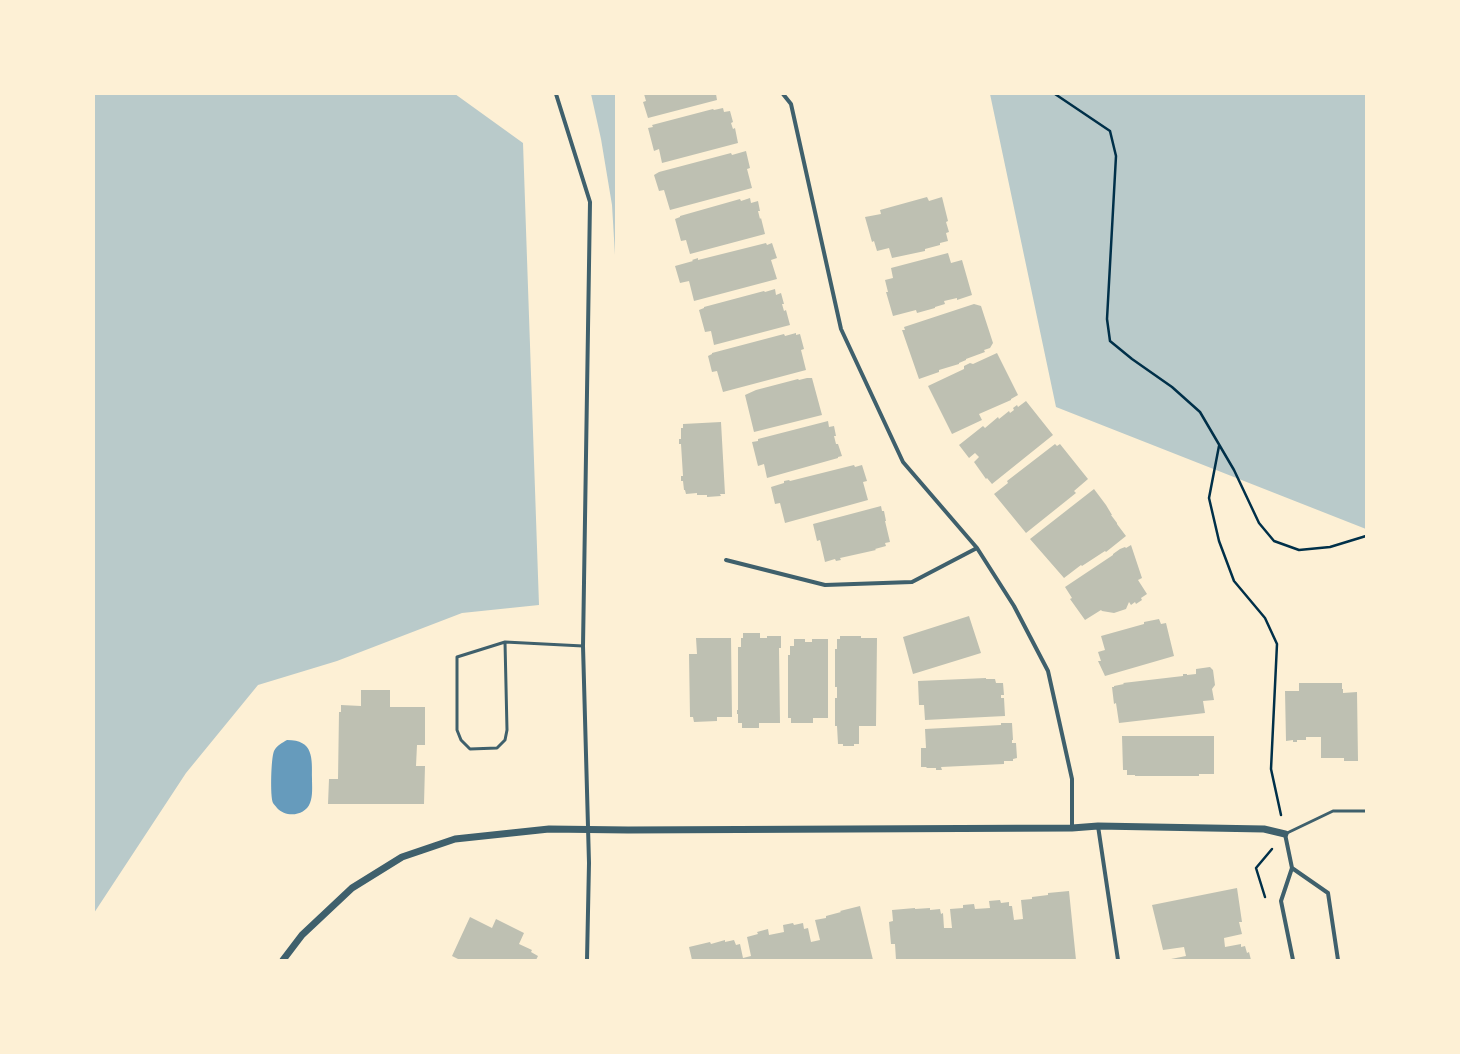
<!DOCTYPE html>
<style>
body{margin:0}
#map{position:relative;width:1460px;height:1054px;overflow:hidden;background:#fdf0d5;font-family:Inter,sans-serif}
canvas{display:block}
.frame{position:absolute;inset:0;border:95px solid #fdf0d5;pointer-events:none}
</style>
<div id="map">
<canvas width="1460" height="1054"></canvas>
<div class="frame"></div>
</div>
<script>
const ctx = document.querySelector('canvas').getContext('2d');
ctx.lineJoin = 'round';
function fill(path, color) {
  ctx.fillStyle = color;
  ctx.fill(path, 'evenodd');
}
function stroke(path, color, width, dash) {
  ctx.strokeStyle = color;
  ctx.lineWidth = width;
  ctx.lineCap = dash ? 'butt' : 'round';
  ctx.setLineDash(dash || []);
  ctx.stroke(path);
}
fill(new Path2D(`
 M 94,94 L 455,94 L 523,143 L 539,605 L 462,613 L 337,661 L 258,685 L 186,773 L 94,913 Z
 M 591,94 L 615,94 L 615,255 L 612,205 L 601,139 Z
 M 990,94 L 1366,94 L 1366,529 L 1056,407 Z`), '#b9caca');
fill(new Path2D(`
 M 287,740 C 314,740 312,758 312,779 C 312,786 313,796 310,803 C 305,816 286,818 277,808 C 276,806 274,805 273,803 C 270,796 271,758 274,751 C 277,745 282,743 287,740 Z`), '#669bbc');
fill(new Path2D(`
 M 644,94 L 716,94 L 717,100 L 648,118 L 643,102 L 646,101 Z
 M 723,108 L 724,112 L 730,111 L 733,122 L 731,123 L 733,129 L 735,128 L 738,143 L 662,163 L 659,149 L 654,151 L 648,128 L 653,127 L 652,125 L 713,109 L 714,110 Z
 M 746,151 L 750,168 L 747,169 L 752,188 L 670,210 L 664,190 L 659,191 L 654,175 L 659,172 L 731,153 L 732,155 Z
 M 927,197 L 929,201 L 942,197 L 948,221 L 946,222 L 949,232 L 946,233 L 948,241 L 940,243 L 940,245 L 925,249 L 925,251 L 892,258 L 889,248 L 877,251 L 874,241 L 872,242 L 865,217 L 881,214 L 880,210 Z
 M 750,198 L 751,203 L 758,201 L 760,211 L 758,211 L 760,219 L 761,218 L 765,234 L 690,254 L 686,240 L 681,241 L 675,219 L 680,217 L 680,216 L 740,199 L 741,201 Z
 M 766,243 L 767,245 L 772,243 L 777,258 L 771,260 L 777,279 L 694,301 L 689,281 L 680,283 L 675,266 L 693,261 L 692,260 L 698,258 L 698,260 Z
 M 948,253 L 951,263 L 962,260 L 972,295 L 957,300 L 957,298 L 944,301 L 945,304 L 935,307 L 935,308 L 917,313 L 916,310 L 893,316 L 886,292 L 888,292 L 885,280 L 893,278 L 891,268 Z
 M 775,289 L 776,295 L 781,293 L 784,304 L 782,304 L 784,311 L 786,310 L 790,325 L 714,345 L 711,331 L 705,332 L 699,310 L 704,308 L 704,307 L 764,291 L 765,292 Z
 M 974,304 L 981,306 L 993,343 L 990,348 L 984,350 L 985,352 L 966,359 L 966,360 L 959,363 L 959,364 L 939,370 L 939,372 L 919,379 L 902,330 L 905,330 L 904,327 Z
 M 796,333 L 796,335 L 800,334 L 804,349 L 801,350 L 806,370 L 723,392 L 717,371 L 712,372 L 708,356 L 712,354 L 712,353 L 784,334 L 785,336 Z
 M 997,353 L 1018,395 L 1011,399 L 1011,400 L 979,414 L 982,420 L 952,434 L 928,386 L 964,369 L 964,366 L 970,363 L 973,364 Z
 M 807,378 L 812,378 L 822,415 L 754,432 L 745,395 L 756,390 L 798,379 L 799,380 Z
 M 1026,401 L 1053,435 L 992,484 L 987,478 L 986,479 L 974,462 L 979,457 L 975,453 L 969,458 L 959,445 L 983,426 L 985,428 L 998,417 L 999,419 L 1009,411 L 1010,413 L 1014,410 L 1013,408 L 1017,405 L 1018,407 Z
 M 828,421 L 829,427 L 834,426 L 836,436 L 834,436 L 836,444 L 838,444 L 842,456 L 838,457 L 838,458 L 767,478 L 764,464 L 758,466 L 752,442 L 758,441 L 758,439 Z
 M 721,422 L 725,494 L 720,494 L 721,496 L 707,497 L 707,495 L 697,495 L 697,493 L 686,494 L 685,490 L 684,490 L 683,481 L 681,481 L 681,476 L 683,476 L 681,444 L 679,444 L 679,439 L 681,439 L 681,428 L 683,428 L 683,424 Z
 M 1055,444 L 1057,446 L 1060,444 L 1088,479 L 1074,491 L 1076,493 L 1026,533 L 994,494 L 1008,483 L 1007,481 Z
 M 854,465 L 855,467 L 862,465 L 867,481 L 863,482 L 868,500 L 785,523 L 780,503 L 775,504 L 771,487 L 784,483 L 784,481 L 789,480 L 790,481 Z
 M 1094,489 L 1106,505 L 1112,515 L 1111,515 L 1117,523 L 1117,524 L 1126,536 L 1106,552 L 1105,551 L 1082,566 L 1081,565 L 1064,578 L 1030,539 Z
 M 881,506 L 882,511 L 884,511 L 886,521 L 885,521 L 890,542 L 885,543 L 886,546 L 875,549 L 876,550 L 840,558 L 841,560 L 836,561 L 835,559 L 825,562 L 820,540 L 817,541 L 813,524 Z
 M 1131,545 L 1142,578 L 1138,580 L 1147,594 L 1141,598 L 1142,600 L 1136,604 L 1135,602 L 1131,605 L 1129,602 L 1126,609 L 1114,613 L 1102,611 L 1101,610 L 1085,620 L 1070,599 L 1072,598 L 1065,587 L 1113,555 L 1113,554 L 1120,549 L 1125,547 L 1126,548 Z
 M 969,616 L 981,653 L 913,674 L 903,637 Z
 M 1159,619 L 1161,624 L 1166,623 L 1174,656 L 1105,676 L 1098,661 L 1101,661 L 1098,652 L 1105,650 L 1101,636 L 1144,624 L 1144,622 Z
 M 743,633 L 760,633 L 760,638 L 767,638 L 767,636 L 781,636 L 781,648 L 779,648 L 780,723 L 759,723 L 759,728 L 742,728 L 742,723 L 738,723 L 738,714 L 737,714 L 737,710 L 738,710 L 738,647 L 741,647 L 741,638 L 743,638 Z
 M 840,636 L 861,636 L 861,638 L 877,638 L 876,726 L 859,726 L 859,744 L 854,744 L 854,746 L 843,746 L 843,744 L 838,744 L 837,726 L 835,726 L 835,698 L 837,698 L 837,687 L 835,687 L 835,649 L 837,649 L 837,639 L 840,639 Z
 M 696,638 L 731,638 L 732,717 L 717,717 L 717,721 L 694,722 L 693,717 L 690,717 L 689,654 L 697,654 Z
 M 794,639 L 805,639 L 805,642 L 812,642 L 812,639 L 828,639 L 828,718 L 813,718 L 813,723 L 791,723 L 791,718 L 788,718 L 788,655 L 790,655 L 790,646 L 794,646 Z
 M 1210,667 L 1213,670 L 1215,685 L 1212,689 L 1214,700 L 1203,701 L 1205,713 L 1119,723 L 1116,703 L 1114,704 L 1112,687 L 1114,687 L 1114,686 L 1124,684 L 1123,683 L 1183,676 L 1183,674 L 1187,674 L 1187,675 L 1196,674 L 1196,669 Z
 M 986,678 L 986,679 L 995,679 L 996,683 L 1003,683 L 1004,695 L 1001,695 L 1001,698 L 1004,698 L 1005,716 L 925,720 L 924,705 L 919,705 L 918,681 Z
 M 1299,683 L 1342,683 L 1342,689 L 1343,689 L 1343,693 L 1357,692 L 1358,761 L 1344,761 L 1344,758 L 1321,758 L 1321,737 L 1306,737 L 1306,740 L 1297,740 L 1297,742 L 1293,742 L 1293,740 L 1286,741 L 1285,691 L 1299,691 Z
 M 361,690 L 390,690 L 390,707 L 425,707 L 425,745 L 417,745 L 416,766 L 425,766 L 424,804 L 328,804 L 329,779 L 338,779 L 339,712 L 341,712 L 341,705 L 361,706 Z
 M 1001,723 L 1012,723 L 1013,740 L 1012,740 L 1012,743 L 1016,743 L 1017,758 L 1013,759 L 1013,761 L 1004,761 L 1004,764 L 941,767 L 942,770 L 936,770 L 936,768 L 927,768 L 926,767 L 921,767 L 921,748 L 926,748 L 925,729 L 1001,725 Z
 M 1122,736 L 1214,736 L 1214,774 L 1199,774 L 1199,776 L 1135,776 L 1135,775 L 1127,775 L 1127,770 L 1123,770 Z
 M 1237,888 L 1242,922 L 1239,922 L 1242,934 L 1224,938 L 1225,947 L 1241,944 L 1241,947 L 1245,946 L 1247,953 L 1249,952 L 1251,960 L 1171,960 L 1171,959 L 1186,956 L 1184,947 L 1163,950 L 1152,905 Z
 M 1069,891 L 1076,960 L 896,960 L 895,944 L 891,944 L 889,922 L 893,921 L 892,910 L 915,908 L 915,909 L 930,908 L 930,910 L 940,909 L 941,914 L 943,913 L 944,928 L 952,928 L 950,909 L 963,908 L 963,905 L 974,904 L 975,909 L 990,908 L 989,901 L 1000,900 L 1001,903 L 1009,902 L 1009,906 L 1012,906 L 1014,920 L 1023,919 L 1021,900 L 1032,899 L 1032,897 L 1048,895 L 1048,893 Z
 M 860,906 L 873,960 L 692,960 L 689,947 L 710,942 L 711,944 L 725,940 L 725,942 L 734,940 L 736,945 L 740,944 L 743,958 L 751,956 L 747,937 L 758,934 L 757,932 L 768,929 L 769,935 L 784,932 L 783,925 L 793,923 L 794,925 L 803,923 L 804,929 L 808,928 L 811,942 L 820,940 L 815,920 L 826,918 L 826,916 L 841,912 L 840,911 Z
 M 470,917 L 492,928 L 496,919 L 524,933 L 519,944 L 532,950 L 531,952 L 538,956 L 536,960 L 460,960 L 452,956 Z`), '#bec0b2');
stroke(new Path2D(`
 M 1055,94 L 1110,131 L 1116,156 L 1107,319 L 1110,341 L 1132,359 L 1172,387 L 1200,412 L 1234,470 L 1259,523 L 1274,541 L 1299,550 L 1330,547 L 1366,536
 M 1219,446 L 1209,498 L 1219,541 L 1234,581 L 1265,618 L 1277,644 L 1271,769 L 1281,815
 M 1265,897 L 1256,868 L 1272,849`), '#003049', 2.5);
stroke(new Path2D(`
 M 505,642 L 507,730 L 505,740 L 497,748 L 470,749 L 461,740 L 457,730 L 457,657 L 505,642 L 583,646
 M 1285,834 L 1333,811 L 1366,811`), '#3f606c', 3);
stroke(new Path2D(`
 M 556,94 L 590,202 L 583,646 L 589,863 L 587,960
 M 783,94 L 791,104 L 841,329 L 903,462 L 977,548 L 1014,606 L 1048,671 L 1072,779 L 1072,828
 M 726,560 L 825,585 L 912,582 L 977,548
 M 1098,826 L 1118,960
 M 1285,834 L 1292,868 L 1281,901 L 1293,960
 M 1292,868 L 1328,893 L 1338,960`), '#3f606c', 4);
stroke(new Path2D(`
 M 283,960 L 302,935 L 352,888 L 402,857 L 455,839 L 549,829 L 628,830 L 1072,828 L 1098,826 L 1264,829 L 1285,834`), '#3f606c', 7);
</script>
